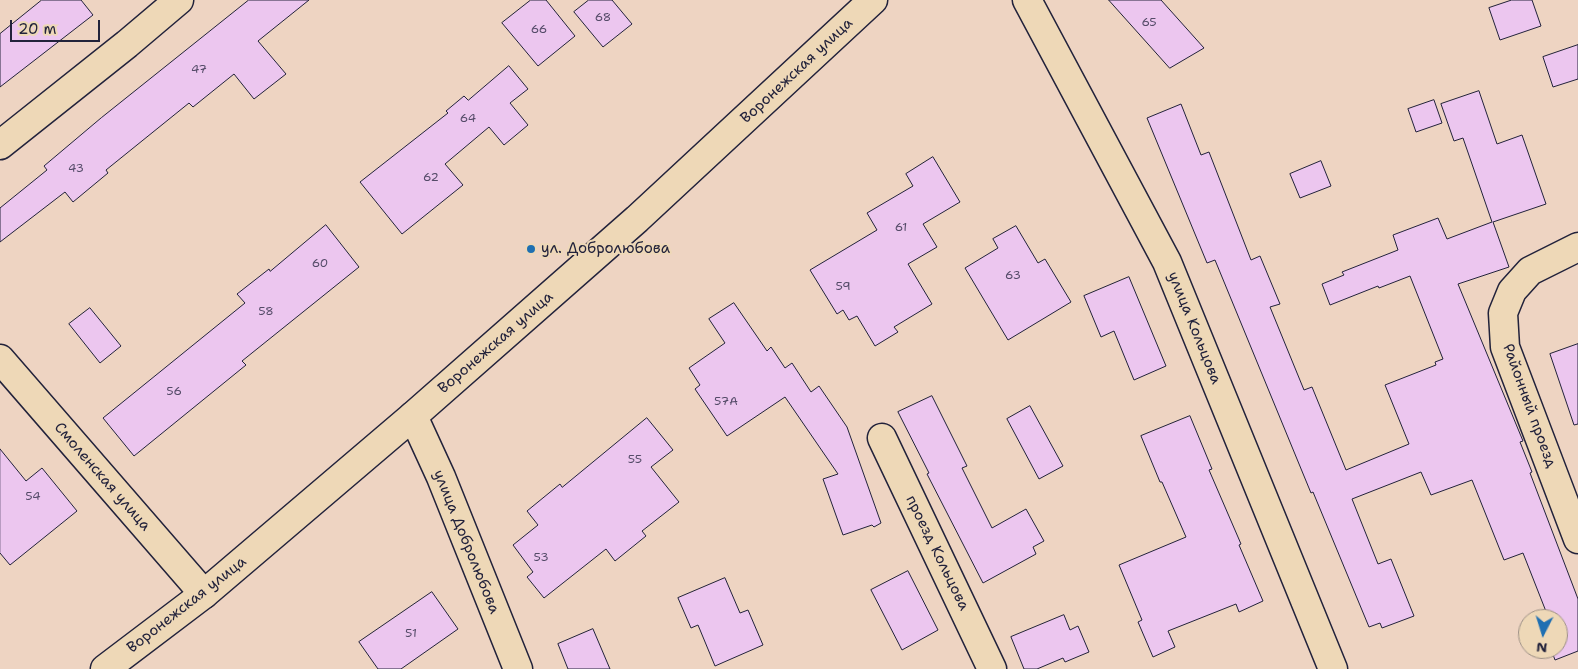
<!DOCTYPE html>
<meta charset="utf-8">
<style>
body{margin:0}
#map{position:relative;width:1578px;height:669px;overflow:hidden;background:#eed4c2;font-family:"Shantell Sans",sans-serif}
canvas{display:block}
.north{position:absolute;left:1518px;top:609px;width:50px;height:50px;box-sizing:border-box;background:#eed8b7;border:1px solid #9c8f85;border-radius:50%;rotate:185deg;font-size:14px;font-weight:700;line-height:20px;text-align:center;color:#22223b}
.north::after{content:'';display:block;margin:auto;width:18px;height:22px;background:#1f6fb2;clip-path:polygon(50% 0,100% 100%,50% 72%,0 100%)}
.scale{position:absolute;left:10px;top:20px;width:90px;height:22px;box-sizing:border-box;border:2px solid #22223b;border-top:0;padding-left:6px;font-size:15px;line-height:18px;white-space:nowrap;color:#22223b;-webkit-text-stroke:4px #eed8b7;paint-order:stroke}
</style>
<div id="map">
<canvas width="1578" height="669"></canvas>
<div class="north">N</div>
<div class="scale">20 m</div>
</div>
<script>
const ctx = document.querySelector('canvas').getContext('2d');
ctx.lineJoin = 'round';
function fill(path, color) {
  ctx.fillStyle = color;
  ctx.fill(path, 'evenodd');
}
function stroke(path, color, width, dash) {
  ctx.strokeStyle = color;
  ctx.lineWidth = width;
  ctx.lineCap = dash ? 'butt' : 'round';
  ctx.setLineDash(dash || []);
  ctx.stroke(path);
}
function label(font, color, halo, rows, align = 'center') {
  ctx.font = font + ' "Shantell Sans",sans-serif';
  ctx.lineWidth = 4;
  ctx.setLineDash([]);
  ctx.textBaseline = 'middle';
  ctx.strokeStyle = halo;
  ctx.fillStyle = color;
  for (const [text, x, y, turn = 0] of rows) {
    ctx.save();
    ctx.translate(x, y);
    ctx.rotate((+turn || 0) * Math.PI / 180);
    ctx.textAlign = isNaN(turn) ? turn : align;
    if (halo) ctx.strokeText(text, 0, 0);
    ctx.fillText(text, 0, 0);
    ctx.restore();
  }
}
const building = new Path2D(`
 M 42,0 L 81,0 L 93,15 L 0,87 L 0,34 Z
 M 249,0 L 309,0 L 258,41 L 286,74 L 254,99 L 234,74 L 193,107 L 189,103 L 106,170 L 108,173 L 73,202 L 65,192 L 0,242 L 0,208 L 47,170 L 44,166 L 101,118 Z
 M 531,0 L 546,0 L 575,36 L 538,66 L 502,23 Z
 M 589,0 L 612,0 L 632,24 L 603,47 L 574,12 Z
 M 1109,0 L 1161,0 L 1204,48 L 1170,68 Z
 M 1512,0 L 1532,0 L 1541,26 L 1500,40 L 1489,8 Z
 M 1578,45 L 1578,79 L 1553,87 L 1543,57 Z
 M 509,66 L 528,89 L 510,103 L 528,125 L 504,145 L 489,127 L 445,164 L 463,185 L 402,234 L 360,182 L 448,113 L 446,111 L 464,96 L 468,100 Z
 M 1479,91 L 1497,144 L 1522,135 L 1546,204 L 1493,222 L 1509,267 L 1458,284 L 1523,441 L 1520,442 L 1532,472 L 1530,473 L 1578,599 L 1578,651 L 1555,660 L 1551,649 L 1558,649 L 1558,619 L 1540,619 L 1539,617 L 1547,614 L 1523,553 L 1504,560 L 1472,480 L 1431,495 L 1421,472 L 1352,499 L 1378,564 L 1391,559 L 1414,616 L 1382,628 L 1380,623 L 1369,627 L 1313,492 L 1311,493 L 1215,260 L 1207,263 L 1147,118 L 1181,104 L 1201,155 L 1209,152 L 1251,260 L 1260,256 L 1280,304 L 1270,307 L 1304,390 L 1312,387 L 1346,470 L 1409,444 L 1385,385 L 1436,365 L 1435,362 L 1443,359 L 1410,276 L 1379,288 L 1378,286 L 1330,305 L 1322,284 L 1344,275 L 1342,272 L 1398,250 L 1393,235 L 1438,218 L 1447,239 L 1492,222 L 1463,138 L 1454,141 L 1441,104 Z
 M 1434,100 L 1442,123 L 1416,132 L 1408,109 Z
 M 933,157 L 960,202 L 923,224 L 937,247 L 908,264 L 932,304 L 894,327 L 898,332 L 875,346 L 857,316 L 849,320 L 843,310 L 837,314 L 810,270 L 877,230 L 867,213 L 913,186 L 906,174 Z
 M 1321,161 L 1331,186 L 1300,198 L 1290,174 Z
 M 326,225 L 359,267 L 242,361 L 246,365 L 134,456 L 103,418 L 245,303 L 237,294 L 269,269 L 270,271 Z
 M 1016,226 L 1038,263 L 1045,259 L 1071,302 L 1008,340 L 965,268 L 998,248 L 993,239 Z
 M 1129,277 L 1166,366 L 1134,380 L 1114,331 L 1101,337 L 1084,296 Z
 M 734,303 L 767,351 L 771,347 L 785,368 L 792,363 L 811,392 L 819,386 L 847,427 L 881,523 L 874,527 L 872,525 L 843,535 L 823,479 L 838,474 L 785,397 L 727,436 L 695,389 L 700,385 L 689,368 L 725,343 L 709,319 Z
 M 90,308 L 121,346 L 100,363 L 69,324 Z
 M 1578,344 L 1578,424 L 1574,425 L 1550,354 Z
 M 932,396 L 967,466 L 962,468 L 992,528 L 1026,509 L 1044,541 L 1033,547 L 1036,554 L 983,583 L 927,474 L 929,473 L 898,412 Z
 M 1030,406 L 1063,466 L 1039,479 L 1007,419 Z
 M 1190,416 L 1212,469 L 1209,470 L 1241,544 L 1239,545 L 1263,601 L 1239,612 L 1236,604 L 1168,631 L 1175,647 L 1153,657 L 1138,622 L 1142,620 L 1119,565 L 1186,537 L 1162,482 L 1160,482 L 1141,436 Z
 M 647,418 L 673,450 L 651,467 L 679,502 L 642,531 L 646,536 L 615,561 L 606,549 L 544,598 L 527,577 L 533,572 L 513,545 L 538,525 L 527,511 L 560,484 L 562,487 Z
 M 0,449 L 26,481 L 42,468 L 77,511 L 10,565 L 0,553 Z
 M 908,571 L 938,630 L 902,650 L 871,590 Z
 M 725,578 L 740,613 L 748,610 L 763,645 L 715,666 L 698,625 L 691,628 L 678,598 Z
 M 432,592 L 458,629 L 401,669 L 378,669 L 359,642 Z
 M 1064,615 L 1070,630 L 1078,626 L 1089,652 L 1065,662 L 1063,658 L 1037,669 L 1024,669 L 1011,637 Z
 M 593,629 L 610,669 L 568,669 L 558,644 Z`);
fill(building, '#ecc6ef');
stroke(building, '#22223b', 1);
const street = new Path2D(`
 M 1027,0 L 1167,262 L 1333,669
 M 0,145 L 127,44 L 179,0
 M 1578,247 L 1530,271 L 1512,291 L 1503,313 L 1505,347 L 1578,539
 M 0,359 L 204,594
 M 413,416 L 441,477 L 518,669
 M 882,438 L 992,669`);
const secondary = new Path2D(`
 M 105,669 L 204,594 L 413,416 L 637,219 L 873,0`);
stroke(street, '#22223b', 31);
stroke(secondary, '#22223b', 31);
stroke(street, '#eed8b7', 28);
stroke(secondary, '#eed8b7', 28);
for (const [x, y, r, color] of [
 [531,249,5,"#1f6fb2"]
]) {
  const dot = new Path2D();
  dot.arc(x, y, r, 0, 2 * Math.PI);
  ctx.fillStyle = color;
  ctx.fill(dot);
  stroke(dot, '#eed8b7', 2);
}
label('12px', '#544b68', null, [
 ["68",603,18],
 ["65",1149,23],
 ["66",539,30],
 ["47",199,70],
 ["64",468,119],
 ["43",76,169],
 ["62",431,178],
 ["61",901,228],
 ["60",320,264],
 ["63",1013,276],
 ["59",843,287],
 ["58",266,312],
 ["56",174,392],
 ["57А",726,402],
 ["55",635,460],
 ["54",33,497],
 ["53",541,558],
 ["51",411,634]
]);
label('15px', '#22223b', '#eed8b7', [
 ["Воронежская улица",797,71,-43],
 ["улица Кольцова",1194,328,68],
 ["Воронежская улица",496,343,-41],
 ["Районный проезд",1529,406,70],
 ["Смоленская улица",102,477,49],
 ["улица Добролюбова",466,542,68],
 ["проезд Кольцова",937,553,64],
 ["Воронежская улица",187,605,-38]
]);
label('15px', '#22223b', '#eed8b7', [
 ["ул. Добролюбова",541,249]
], 'left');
</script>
